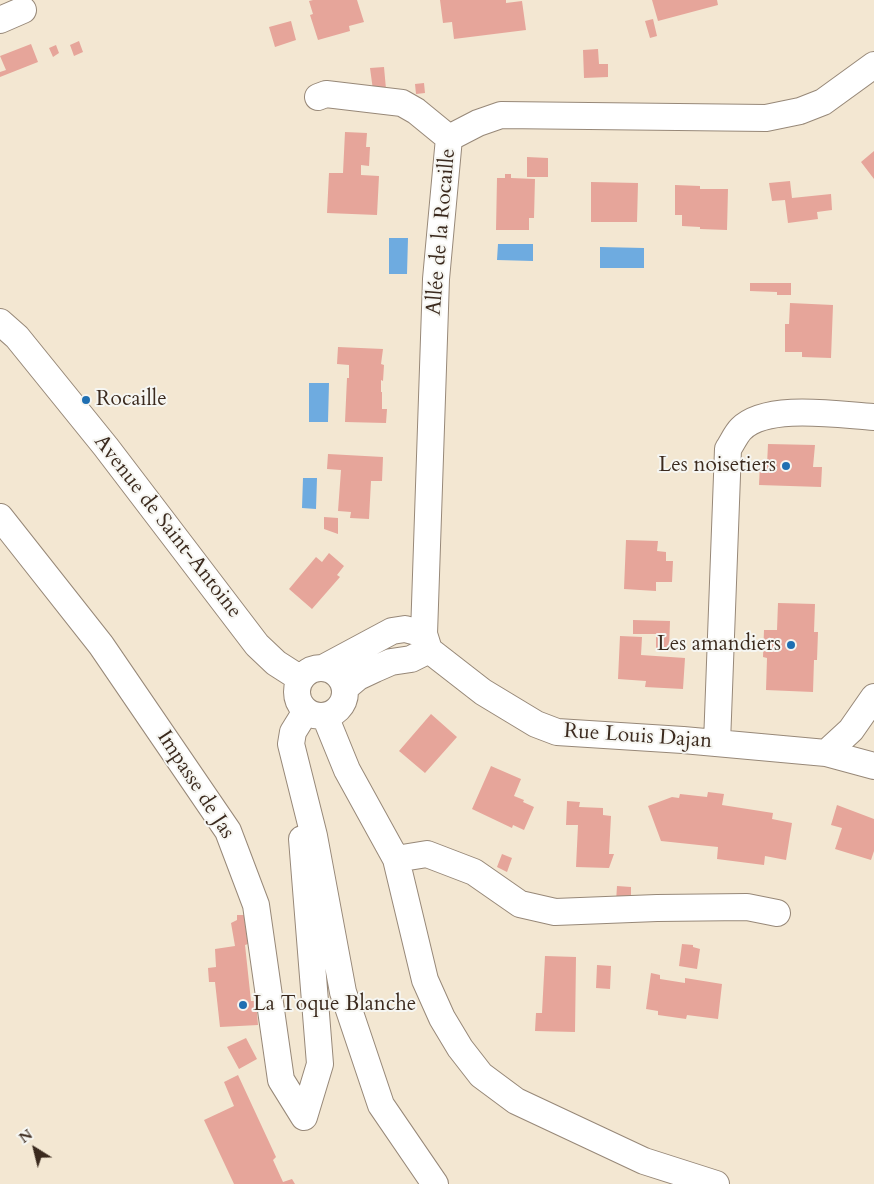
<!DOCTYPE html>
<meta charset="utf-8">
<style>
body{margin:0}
#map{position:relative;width:874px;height:1184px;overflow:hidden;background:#f3e7d2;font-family:Cardo,serif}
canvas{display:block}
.north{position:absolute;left:10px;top:1124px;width:50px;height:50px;-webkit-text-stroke:4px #f6f6f2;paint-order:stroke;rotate:324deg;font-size:14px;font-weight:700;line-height:20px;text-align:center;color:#3b2a1e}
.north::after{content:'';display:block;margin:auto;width:18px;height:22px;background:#3b2a1e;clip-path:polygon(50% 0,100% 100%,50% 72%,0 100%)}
</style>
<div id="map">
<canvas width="874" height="1184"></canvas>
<div class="north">N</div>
</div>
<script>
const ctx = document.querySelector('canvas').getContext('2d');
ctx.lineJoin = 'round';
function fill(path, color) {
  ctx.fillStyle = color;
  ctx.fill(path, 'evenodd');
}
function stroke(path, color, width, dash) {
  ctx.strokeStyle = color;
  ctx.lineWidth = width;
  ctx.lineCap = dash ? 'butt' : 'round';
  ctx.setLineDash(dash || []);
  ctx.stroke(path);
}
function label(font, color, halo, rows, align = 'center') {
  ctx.font = font + ' Cardo,serif';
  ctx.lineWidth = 4;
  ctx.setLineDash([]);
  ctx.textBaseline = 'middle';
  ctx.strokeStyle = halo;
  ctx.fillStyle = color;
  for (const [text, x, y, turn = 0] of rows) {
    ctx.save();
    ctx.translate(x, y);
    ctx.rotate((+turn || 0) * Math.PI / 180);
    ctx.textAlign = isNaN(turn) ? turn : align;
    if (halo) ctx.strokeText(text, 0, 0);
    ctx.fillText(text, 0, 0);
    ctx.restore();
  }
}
fill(new Path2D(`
 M 389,238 L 408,238 L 407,274 L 389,274 Z
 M 498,244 L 533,244 L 533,261 L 497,260 Z
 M 600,247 L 644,248 L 644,268 L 600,268 Z
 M 309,383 L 329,383 L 328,422 L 309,422 Z
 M 303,478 L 317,478 L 316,509 L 302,508 Z`), '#6eabe0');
fill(new Path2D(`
 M 313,0 L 357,0 L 364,22 L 349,26 L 350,31 L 318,40 L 310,15 L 313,14 L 309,1 Z
 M 440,0 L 506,0 L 506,3 L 522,1 L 526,30 L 454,39 L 452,22 L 443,23 Z
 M 652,0 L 717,0 L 718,5 L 658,21 Z
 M 653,19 L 657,36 L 650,38 L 645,21 Z
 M 291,21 L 296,40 L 275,47 L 269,27 Z
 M 79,41 L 83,52 L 74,56 L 70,45 Z
 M 31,44 L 38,62 L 0,77 L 0,72 L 6,70 L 0,56 Z
 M 56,45 L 59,53 L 53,57 L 49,48 Z
 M 598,49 L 599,64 L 608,64 L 608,77 L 584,78 L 583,50 Z
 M 384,67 L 386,89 L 373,90 L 370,68 Z
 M 424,83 L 425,93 L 416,94 L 415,84 Z
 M 345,132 L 367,133 L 366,147 L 370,147 L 369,166 L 361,165 L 361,175 L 379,176 L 377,215 L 327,213 L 329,173 L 343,173 Z
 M 874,151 L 874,179 L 861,162 Z
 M 527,157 L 548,158 L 548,177 L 527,177 Z
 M 505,174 L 511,174 L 511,178 L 535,179 L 534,218 L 529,218 L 529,230 L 496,230 L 497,178 L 505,178 Z
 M 790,181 L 792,198 L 831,194 L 832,210 L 817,212 L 818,219 L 788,223 L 785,200 L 772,201 L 769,183 Z
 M 591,182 L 638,183 L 637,222 L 591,222 Z
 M 675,185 L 700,186 L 700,189 L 728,189 L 727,230 L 700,229 L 700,227 L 682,226 L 682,215 L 675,215 Z
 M 750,283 L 791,283 L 791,295 L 777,295 L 777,292 L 750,291 Z
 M 790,303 L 833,305 L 831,358 L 802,357 L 802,352 L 785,352 L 785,324 L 789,324 Z
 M 338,347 L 383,349 L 381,364 L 384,365 L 383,381 L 381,380 L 381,392 L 382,392 L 382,409 L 387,409 L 386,423 L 345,422 L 347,378 L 349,378 L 349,365 L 337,364 Z
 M 768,444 L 815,445 L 813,467 L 822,467 L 821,487 L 759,485 L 760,464 L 767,465 Z
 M 328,454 L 383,457 L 382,481 L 371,481 L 369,519 L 350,518 L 351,512 L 338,511 L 341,470 L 327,469 Z
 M 324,517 L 338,518 L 338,534 L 324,529 Z
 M 626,540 L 658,541 L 657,551 L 666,552 L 666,561 L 673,561 L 672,582 L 656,582 L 656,591 L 624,589 Z
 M 329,553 L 344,566 L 337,575 L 340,577 L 312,609 L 289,589 L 316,557 L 322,562 Z
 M 778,603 L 815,604 L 814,632 L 818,632 L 817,660 L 814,660 L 813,692 L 766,690 L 767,658 L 763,657 L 764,630 L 777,630 Z
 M 633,620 L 670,621 L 669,650 L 656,649 L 656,634 L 633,634 Z
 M 620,636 L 642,637 L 641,655 L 685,658 L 683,689 L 645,687 L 646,681 L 618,679 Z
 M 431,714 L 457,737 L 425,773 L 399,751 Z
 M 491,766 L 521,779 L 514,796 L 524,800 L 523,802 L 534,807 L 524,830 L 513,825 L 512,828 L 472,809 Z
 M 708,792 L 724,794 L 722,805 L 773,813 L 772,819 L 792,823 L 786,860 L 765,856 L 764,865 L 717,859 L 718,847 L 661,841 L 648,806 L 672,797 L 679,798 L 680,794 L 707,797 Z
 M 567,801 L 580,802 L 579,807 L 603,808 L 603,815 L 611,816 L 609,854 L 614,854 L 609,868 L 576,867 L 578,825 L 566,825 Z
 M 837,805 L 874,819 L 874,851 L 871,860 L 835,849 L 842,828 L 831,825 Z
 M 502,854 L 512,858 L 507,872 L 497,867 Z
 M 617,886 L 631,887 L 631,903 L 616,902 Z
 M 237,915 L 244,915 L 248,944 L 245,945 L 251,1001 L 256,1001 L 258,1025 L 220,1027 L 215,982 L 209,982 L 208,968 L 216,967 L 215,949 L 235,946 L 231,923 L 237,920 Z
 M 682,944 L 693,945 L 693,947 L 700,949 L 697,969 L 679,966 Z
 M 545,956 L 576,957 L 575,1032 L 535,1031 L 536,1013 L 542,1013 Z
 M 597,965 L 611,966 L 610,989 L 596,988 Z
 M 651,973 L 660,975 L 660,979 L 685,983 L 685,978 L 722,984 L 718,1019 L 687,1015 L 686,1019 L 658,1015 L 658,1011 L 646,1009 Z
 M 246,1038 L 257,1059 L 239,1069 L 227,1047 Z
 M 238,1075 L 276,1157 L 273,1160 L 283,1182 L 292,1179 L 295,1184 L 234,1184 L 204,1120 L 234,1106 L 224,1082 Z`), '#e6a59a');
const minor = new Path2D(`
 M 0,20 L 23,10
 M 318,97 L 326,94 L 402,103 L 416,111 L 449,138
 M 449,138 L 478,123 L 501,115 L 766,118 L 800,111 L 823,102 L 874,65
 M 0,322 L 17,337 L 106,447 L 257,645 L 276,663 L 301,679
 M 0,517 L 101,645 L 228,831 L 256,905 L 281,1080 L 304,1117 L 320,1064 L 302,839 L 314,836 L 343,992 L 381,1105 L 435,1184
 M 429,650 L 424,634 L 436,279 L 449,138
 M 429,650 L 483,692 L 536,724 L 557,732 L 683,740 L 826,753 L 874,766
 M297 692a24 24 0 1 1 48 0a24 24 0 1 1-48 0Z
 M 323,668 L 392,631 L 405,629 L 424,634
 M 345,688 L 358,677 L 375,669 L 391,662 L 411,659 L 429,650
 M 306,711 L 293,732 L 291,744 L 314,836
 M 325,716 L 347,770 L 396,859 L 425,980 L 442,1018 L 460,1048 L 481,1075 L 516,1101 L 644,1161 L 716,1184
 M 717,743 L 728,449 C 732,443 736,434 741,429 C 767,403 839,415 874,417
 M 826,753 L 851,730 L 874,697
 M 396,859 L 427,854 L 474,872 L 520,904 L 555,912 L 657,908 L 747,907 L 777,913`);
stroke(minor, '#978878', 28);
stroke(minor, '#fff', 26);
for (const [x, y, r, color] of [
 [86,400,5,"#1f6fb2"],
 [786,466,5,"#1f6fb2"],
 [791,645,5,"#1f6fb2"],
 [243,1005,5,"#1f6fb2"]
]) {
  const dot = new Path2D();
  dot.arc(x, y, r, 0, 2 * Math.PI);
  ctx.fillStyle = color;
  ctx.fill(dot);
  stroke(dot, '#f6f6f2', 2);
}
label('21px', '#3b2a1e', '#f6f6f2', [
 ["Allée de la Rocaille",442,232,-85],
 ["Avenue de Saint-Antoine",167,527,52],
 ["Rue Louis Dajan",638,737,4],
 ["Impasse de Jas",195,785,57]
]);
label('21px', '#3b2a1e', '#f6f6f2', [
 ["Rocaille",96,400],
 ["Les noisetiers",776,466,"right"],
 ["Les amandiers",781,645,"right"],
 ["La Toque Blanche",253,1005]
], 'left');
</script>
